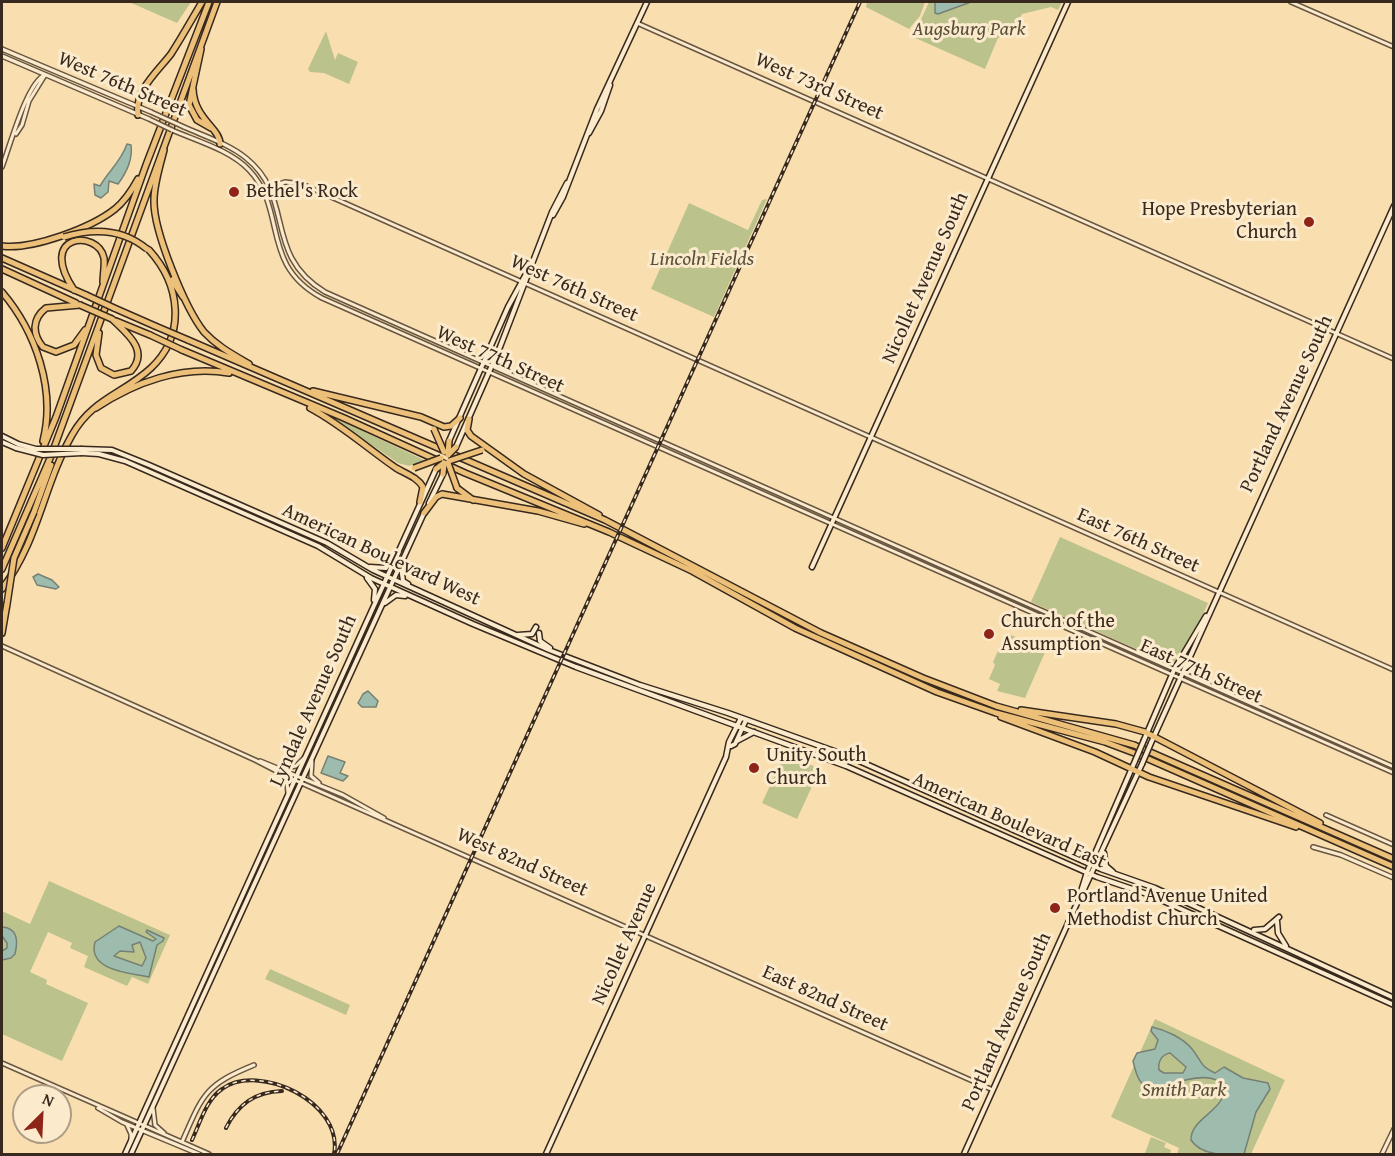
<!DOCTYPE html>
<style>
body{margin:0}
#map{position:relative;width:1395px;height:1156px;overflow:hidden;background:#f9dfb0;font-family:"Gentium Book Plus",serif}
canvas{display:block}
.frame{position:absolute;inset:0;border:3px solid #38291e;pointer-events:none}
.north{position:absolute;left:12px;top:1084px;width:60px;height:60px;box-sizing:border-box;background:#fbeacc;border:2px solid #ad9d86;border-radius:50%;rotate:24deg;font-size:16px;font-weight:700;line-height:24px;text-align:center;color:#38291e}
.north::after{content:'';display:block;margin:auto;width:21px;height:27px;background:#8f2418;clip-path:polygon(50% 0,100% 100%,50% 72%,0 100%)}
</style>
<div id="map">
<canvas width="1395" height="1156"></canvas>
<div class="frame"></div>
<div class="north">N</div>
</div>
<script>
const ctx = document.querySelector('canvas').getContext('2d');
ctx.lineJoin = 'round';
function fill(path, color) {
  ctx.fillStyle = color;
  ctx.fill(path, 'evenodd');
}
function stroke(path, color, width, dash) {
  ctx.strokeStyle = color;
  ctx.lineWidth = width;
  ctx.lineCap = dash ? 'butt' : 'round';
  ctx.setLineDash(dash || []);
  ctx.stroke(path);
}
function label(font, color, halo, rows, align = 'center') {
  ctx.font = font + ' "Gentium Book Plus",serif';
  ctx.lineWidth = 6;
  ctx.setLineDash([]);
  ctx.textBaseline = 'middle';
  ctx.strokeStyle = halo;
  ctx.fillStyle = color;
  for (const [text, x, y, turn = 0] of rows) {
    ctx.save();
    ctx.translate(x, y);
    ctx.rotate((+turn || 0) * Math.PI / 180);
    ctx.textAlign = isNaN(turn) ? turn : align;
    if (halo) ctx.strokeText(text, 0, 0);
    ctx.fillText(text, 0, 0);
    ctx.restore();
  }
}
fill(new Path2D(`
 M 129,2 L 191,2 L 177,23 Z
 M 867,2 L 925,2 L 920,16 L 909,29 L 866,7 Z
 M 929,2 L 1062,2 L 1058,10 L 1051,7 L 1022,14 L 1010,38 L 1005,36 L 998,38 L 985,69 L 913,37 Z
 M 326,31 L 335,60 L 338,53 L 358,62 L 349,84 L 324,73 L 310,72 L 308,69 Z
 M 767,199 L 714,317 L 651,289 L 689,203 L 748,230 L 762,200 Z
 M 327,414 L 426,461 L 409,466 L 398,463 Z
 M 1060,537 L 1208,603 L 1179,668 L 1031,602 Z
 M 1006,633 L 1046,650 L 1025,698 L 997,691 L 1000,684 L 989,679 L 995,665 L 993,662 Z
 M 785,753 L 820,769 L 797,819 L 762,803 Z
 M 49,881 L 170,935 L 148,984 L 132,977 L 127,986 L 84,967 L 88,956 L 70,948 L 72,943 L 48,932 L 30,972 L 47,980 L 46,984 L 88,1003 L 62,1061 L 2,1034 L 2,911 L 30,924 Z
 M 270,969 L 350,1005 L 346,1015 L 265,979 Z
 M 1155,1019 L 1285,1080 L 1251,1154 L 1177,1154 L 1179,1148 L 1111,1117 Z
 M 1151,1137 L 1166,1143 L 1164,1147 L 1171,1150 L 1170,1154 L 1145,1153 Z`), '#bcc28c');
const water = new Path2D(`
 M 935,2 L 971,2 L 938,14 L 935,13 Z
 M 127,144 L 131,145 C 133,160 127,172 118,184 L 109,181 L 108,192 L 101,198 L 95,195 L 94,184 L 100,186 C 110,169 120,163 127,144 Z
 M 38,574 L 52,580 L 59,587 L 56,589 L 37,585 L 33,577 Z
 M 368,691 L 378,701 L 376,707 L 362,707 L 358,703 L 363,694 Z
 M 328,756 L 345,762 L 340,773 L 348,776 L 343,781 L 321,773 Z
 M 119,926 L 153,941 L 156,939 L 146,932 L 147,930 L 164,938 L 163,941 L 157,945 L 149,977 C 131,973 87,971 95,942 ZM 140,942 L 146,958 L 142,966 L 114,956 L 120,951 L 134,952 L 132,945 Z
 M 2,927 C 18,928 18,941 15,954 L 11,958 L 2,960 L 2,951 L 7,948 L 7,943 L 2,936 Z
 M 1152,1027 C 1166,1030 1183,1038 1192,1049 C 1202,1061 1199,1066 1215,1073 L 1224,1067 L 1243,1078 L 1268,1083 L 1270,1089 L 1256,1112 L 1244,1154 C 1226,1155 1201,1156 1191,1140 C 1190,1115 1238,1107 1218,1081 C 1202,1072 1173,1083 1156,1090 C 1140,1090 1136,1074 1133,1061 L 1137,1053 L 1155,1049 L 1158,1040 L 1151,1031 ZM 1170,1053 L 1186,1067 L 1183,1073 L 1164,1073 L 1159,1070 C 1158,1062 1161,1055 1170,1053 Z`);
fill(water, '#9ebcad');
stroke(water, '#758174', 1.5);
const tertiary = new Path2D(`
 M 1291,2 L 1394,47
 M 637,23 L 1394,359
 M 2,49 L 151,112
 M 2,56 L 149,119
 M 184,127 C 204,136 229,144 246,158 C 296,198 262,254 325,292 L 1394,767
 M 172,130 C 197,141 230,150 249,170 C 288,211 259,264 322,298 L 1394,773
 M 16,134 L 22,125 L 29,101 L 45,75
 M 2,167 C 10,146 27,82 45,75
 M 270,187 L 285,182 L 302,184 L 1394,670
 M 2,646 L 255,760 L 290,778 L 993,1090
 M 260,761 L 343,795 L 384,818
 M 312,761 L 311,776 L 319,783
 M 285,768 L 296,766 L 304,758
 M 282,776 L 287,782 L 288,793
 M 1326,815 L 1394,845
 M 1313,847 L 1341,855 L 1394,878
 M 2,1063 L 209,1154
 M 98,1108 L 122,1122 L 199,1154
 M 153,1108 L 155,1125 L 164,1133
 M 127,1125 L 131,1134 L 131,1141
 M 182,1142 C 203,1094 205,1085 254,1065
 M 1382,1154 L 1394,1129`);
const secondary = new Path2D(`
 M 589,133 L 601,111 L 610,85
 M 553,215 L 563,197 L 597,109 L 647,2
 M 2,436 L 18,444
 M 449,441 L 508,307 L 532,263
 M 2,442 L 16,448
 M 456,447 L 500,347 L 552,212 L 567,183
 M 82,449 L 112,450 L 149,465 L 327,543 L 373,570 L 549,650 L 640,685 L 728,713 L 848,756 L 1101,869 L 1155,888 L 1394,998
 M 82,453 L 99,454 L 125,461 L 318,546 L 371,578 L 473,624 L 576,667 L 846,766 L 1097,877 L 1150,895 L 1394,1005
 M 429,503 L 443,474
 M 370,567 L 386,568 L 391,560
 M 401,567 L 403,581 L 408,584
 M 812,567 L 1068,2
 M 367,578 L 375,589 L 374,600
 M 385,603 L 396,595 L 405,596
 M 539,633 L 540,641 L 550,648
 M 518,635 L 532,634 L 536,627
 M 1144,740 L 1174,670 L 1206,616
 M 737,741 L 754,732
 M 1151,743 L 1394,206
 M 731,746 L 735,744 L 746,720
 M 1104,853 L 1106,866 L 1113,872
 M 1080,898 L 1142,764
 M 1277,921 L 1278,933 L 1286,946
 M 1254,930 L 1265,929 L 1279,917
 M 125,1154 L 436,469
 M 131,1154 L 424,513
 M 546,1154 L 726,757 L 729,742 L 741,718
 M 964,1154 L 1078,901 L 1087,872 L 1135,761`);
const motorway = new Path2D(`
 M 201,49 L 189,105 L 197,120 L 211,128
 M 193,89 C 194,119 220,128 220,144
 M 138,115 C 134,91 158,71 171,54 C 182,37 192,19 202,2
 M 164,150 C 160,166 154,184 154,200 C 153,230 185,308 204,332 C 217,346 232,354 249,364
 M 2,246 C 32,250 91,228 115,209 C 125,201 132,190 138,179
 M 2,258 L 86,295
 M 2,269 L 76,303
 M 172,280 L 183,297
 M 74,290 C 36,233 98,229 104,258 C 105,266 103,275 103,282
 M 2,292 C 36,332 56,390 43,441
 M 80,305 L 46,308 C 32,319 32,334 43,347 L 56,352 L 74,345 L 85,330
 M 114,308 L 155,326
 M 116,321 L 150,335
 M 99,333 L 96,355 L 101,368 L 114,375 L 131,371 C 150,350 126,333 112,319
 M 188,340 L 605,520 L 821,633 L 923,678 L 996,706 L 1134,745 L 1394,859
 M 182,350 L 344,418 L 465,473 L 609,532 L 692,571 L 795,628 L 937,692 L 996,713 L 1105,742 L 1137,754 L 1394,867
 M 313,391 L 421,417 L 444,427 L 451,426 L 460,418
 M 96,408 C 135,382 182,365 229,373
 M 310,408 C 342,425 367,448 396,468 C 406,474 417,477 423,487 L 420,502
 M 469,419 L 467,430 L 471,436 L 524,474 L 599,515
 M 457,488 L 473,500
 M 34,512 L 51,465
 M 424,513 L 436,497 L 442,494 L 538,511 L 584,524
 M 2,548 L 56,417 L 146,165 L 209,2
 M 2,569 L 51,456 L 217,2
 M 2,589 C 39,540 43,486 72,435 C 92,399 123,394 151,368 C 187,334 180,284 149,250
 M 2,633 L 7,604
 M 1021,710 L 1116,724 L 1145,732 L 1320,823
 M 1001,717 L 1095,752 L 1149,777 L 1296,827`);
stroke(tertiary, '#685642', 6);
stroke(secondary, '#38291e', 7);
stroke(motorway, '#38291e', 8);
stroke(tertiary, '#fbeacc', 3);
stroke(secondary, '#fbeacc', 4);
stroke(motorway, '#ecc078', 5);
const rail = new Path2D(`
 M 226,1128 C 238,1104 255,1092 282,1091
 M 192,1140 C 200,1123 206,1100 222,1089 C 258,1062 344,1102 334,1154
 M 337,1154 L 860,2`);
stroke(rail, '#38291e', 4);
stroke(rail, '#fbeacc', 1.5, [4.5]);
const tertiaryBridge = new Path2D(`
 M 151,112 L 184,127
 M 149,119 L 172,130`);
const secondaryBridge = new Path2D(`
 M 18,444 L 36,449 L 82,449
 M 16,448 L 43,455 L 82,453
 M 1135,761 L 1144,740
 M 1142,764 L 1151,743`);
const motorwayBridge = new Path2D(`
 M 64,237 C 93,228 123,229 147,249
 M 86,295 L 114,308
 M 80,305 L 112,319
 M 155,326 L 188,340
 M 150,335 L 182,350
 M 434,429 L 444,452
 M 448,455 L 449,441
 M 448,455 L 456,447
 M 449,461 L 482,450
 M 448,463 L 457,488
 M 414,468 L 441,458
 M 436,469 L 444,463
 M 443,474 L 444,463
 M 7,604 L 14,558 L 34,512`);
stroke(tertiaryBridge, '#685642', 6, []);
stroke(secondaryBridge, '#38291e', 7, []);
stroke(motorwayBridge, '#38291e', 8, []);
stroke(tertiaryBridge, '#fbeacc', 3);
stroke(secondaryBridge, '#fbeacc', 4);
stroke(motorwayBridge, '#ecc078', 5);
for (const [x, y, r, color] of [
 [234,192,6,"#8f2418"],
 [1309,222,6,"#8f2418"],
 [989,634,6,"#8f2418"],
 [754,768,6,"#8f2418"],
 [1055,908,6,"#8f2418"]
]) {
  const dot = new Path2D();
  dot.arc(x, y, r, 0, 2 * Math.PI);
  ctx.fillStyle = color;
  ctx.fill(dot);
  stroke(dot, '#fbeacc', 2);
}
label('italic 20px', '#594f3a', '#fbeacc', [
 ["Augsburg Park",969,30],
 ["Lincoln Fields",702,260],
 ["Smith Park",1184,1091]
]);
label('20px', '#38291e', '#fbeacc', [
 ["West 76th Street",122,85,23],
 ["West 73rd Street",819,87,24],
 ["Nicollet Avenue South",926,278,-66],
 ["West 76th Street",574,289,24],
 ["West 77th Street",500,360,24],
 ["Portland Avenue South",1287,404,-65],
 ["East 76th Street",1138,541,24],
 ["American Boulevard West",381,555,25],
 ["East 77th Street",1201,672,24],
 ["Lyndale Avenue South",314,701,-66],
 ["American Boulevard East",1009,821,24],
 ["West 82nd Street",522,863,24],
 ["Nicollet Avenue",625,944,-66],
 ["East 82nd Street",825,999,24],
 ["Portland Avenue South",1007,1022,-66]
]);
label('20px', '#38291e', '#fbeacc', [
 ["Bethel's Rock",246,192],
 ["Hope Presbyterian",1297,210,"right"],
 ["Church",1297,233,"right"],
 ["Church of the",1001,622],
 ["Assumption",1001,645],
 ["Unity South",766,756],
 ["Church",766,779],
 ["Portland Avenue United",1067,897],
 ["Methodist Church",1067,920]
], 'left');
</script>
